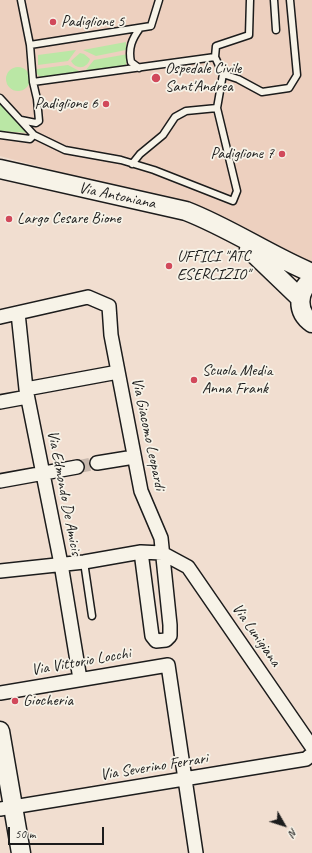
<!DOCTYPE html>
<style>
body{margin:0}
#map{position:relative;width:312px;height:853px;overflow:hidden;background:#f1ded0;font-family:Caveat,sans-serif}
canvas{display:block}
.north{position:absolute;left:264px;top:805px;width:40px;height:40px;-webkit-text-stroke:3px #f7f3e8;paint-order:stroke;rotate:129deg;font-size:11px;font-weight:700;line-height:16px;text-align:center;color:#1c1c1c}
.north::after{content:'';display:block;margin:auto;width:14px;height:18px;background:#1c1c1c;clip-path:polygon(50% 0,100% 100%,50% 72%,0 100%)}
.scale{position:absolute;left:8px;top:827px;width:96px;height:18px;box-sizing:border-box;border:2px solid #1c1c1c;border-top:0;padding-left:5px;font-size:12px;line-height:14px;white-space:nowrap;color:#1c1c1c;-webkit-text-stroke:3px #f7f3e8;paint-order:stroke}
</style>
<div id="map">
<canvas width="312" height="853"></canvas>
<div class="north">N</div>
<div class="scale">50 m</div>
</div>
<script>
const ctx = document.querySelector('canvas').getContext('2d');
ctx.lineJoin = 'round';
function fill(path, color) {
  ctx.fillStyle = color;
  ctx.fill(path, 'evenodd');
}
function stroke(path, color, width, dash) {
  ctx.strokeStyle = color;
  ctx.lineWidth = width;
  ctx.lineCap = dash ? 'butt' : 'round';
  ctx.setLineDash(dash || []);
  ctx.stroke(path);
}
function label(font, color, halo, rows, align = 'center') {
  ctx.font = font + ' Caveat,sans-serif';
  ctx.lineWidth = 3.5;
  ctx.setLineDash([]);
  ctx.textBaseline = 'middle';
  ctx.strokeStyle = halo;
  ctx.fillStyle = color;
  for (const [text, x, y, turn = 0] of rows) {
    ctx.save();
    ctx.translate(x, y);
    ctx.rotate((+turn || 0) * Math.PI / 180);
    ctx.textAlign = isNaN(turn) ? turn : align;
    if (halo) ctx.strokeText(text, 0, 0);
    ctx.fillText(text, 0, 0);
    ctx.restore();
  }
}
fill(new Path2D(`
 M 0,0 L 312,0 L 312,261 L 310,262 L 190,207 L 0,156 Z`), '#edd0bf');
fill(new Path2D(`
 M 126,42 L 126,50 L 96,56 L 83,50 Z
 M 76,50 L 68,61 L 38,65 L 38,55 Z
 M 80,53 L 84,54 L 90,59 C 87,69 76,70 71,61 Z
 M 128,54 L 126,65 L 85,71 L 94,60 Z
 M 68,65 L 81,72 L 43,79 C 39,76 35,74 37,69 Z
 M6 79a12 12 0 1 1 24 0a12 12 0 1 1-24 0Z
 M 0,103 L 22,123 L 29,133 L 0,131 Z`), '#bae7a5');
stroke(new Path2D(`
 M 77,467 L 97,463`), '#c6b7ac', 13, [13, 6]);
const lane = new Path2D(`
 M 21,0 L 30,45
 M 159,0 L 151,26 L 30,45 L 33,82 L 215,57
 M 250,0 L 249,35 L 216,46 L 215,57 L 223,74 L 238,79 L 262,92 L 289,88 L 297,75 L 290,0
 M 274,0 L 276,30
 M 139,68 L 131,62 C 128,48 132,39 140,28
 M 0,98 L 34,135 L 65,150 L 121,160 L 154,170 L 233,201 L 237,191 L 217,108 L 223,74
 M 21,120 L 36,123 L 39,121 L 37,99 L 33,82
 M 0,135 L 30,139 L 34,135
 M 132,164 L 140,154 L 163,135 L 175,117 L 186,111 L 217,108
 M 84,562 L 92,616`);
const street = new Path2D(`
 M 18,313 L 26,389 L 61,564 L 80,679
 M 0,317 L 88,297 L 109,306 L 111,335 L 141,491 L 161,538 L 170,625 L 170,636 L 166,640 L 156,641 L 152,636 L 141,552
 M 26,389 L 118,372
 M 0,402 L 27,397
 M 97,463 L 134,457
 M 0,481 L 77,467
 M 0,571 L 84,562 L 141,552 L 162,553 L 188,567 L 312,747
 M 0,693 L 168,665 L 196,853
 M 0,809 L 306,759 L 312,754`);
const secondary = new Path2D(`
 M 0,169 L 186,211 C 230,228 269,255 312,273
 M 249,249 L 300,298
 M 312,280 C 297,291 296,312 312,323
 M 0,731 L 21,853`);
stroke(lane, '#1c1c1c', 9);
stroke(street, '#1c1c1c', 16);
stroke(secondary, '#1c1c1c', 21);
stroke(lane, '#f7f3e8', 6);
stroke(street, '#f7f3e8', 13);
stroke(secondary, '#f7f3e8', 18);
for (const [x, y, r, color] of [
 [53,22,4,"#d1495b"],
 [156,78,5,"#d1495b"],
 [106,104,4,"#d1495b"],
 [282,154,4,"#d1495b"],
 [9,219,4,"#d1495b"],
 [169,266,4,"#d1495b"],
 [194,380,4,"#d1495b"],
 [15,701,4,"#d1495b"]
]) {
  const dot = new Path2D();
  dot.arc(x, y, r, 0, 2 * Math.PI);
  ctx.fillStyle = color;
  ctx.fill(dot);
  stroke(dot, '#f7f3e8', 1.5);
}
label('16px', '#1c1c1c', '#f7f3e8', [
 ["Padiglione 5",61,22],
 ["Ospedale Civile",165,69],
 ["Sant'Andrea",165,87],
 ["Padiglione 6",98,104,"right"],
 ["Padiglione 7",274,154,"right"],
 ["Largo Cesare Bione",17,219],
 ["UFFICI \"ATC",177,257],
 ["ESERCIZIO\"",177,275],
 ["Scuola Media",202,371],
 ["Anna Frank",202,389],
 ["Giocheria",23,701]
], 'left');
label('16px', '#1c1c1c', '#f7f3e8', [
 ["Via Antoniana",117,196,12],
 ["Via Giacomo Leopardi",148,434,78],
 ["Via Edmondo De Amicis",64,493,79],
 ["Via Lunigiana",256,635,55],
 ["Via Vittorio Locchi",81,662,-10],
 ["Via Severino Ferrari",154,767,-9]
]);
</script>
